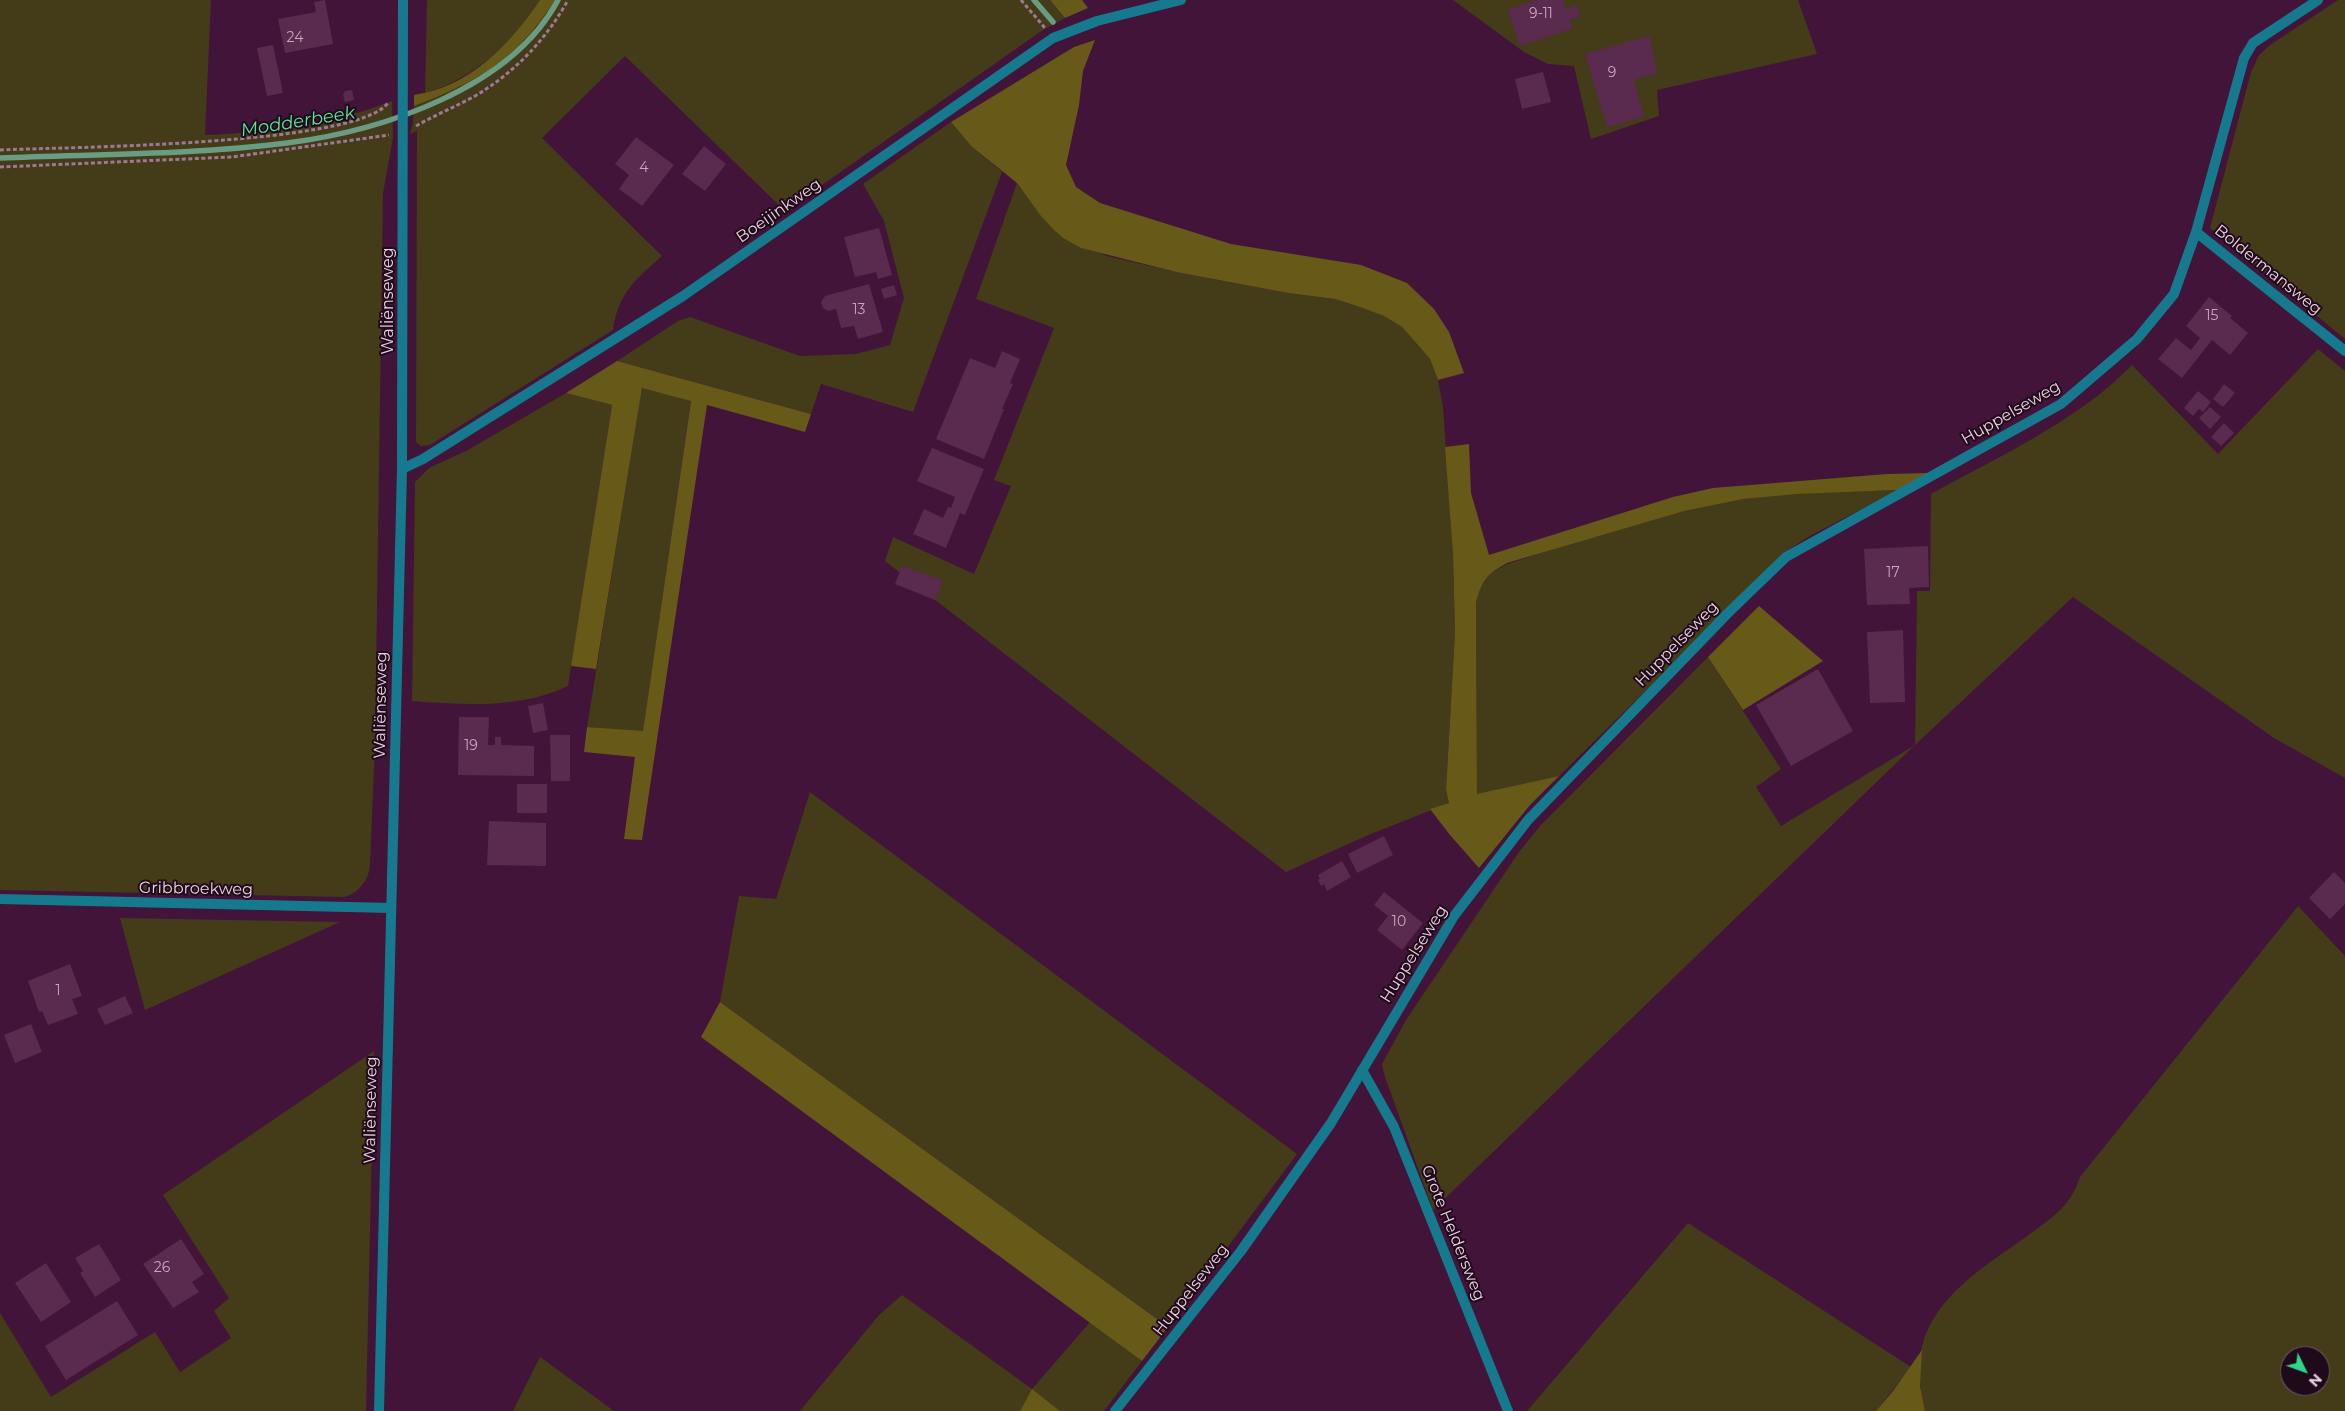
<!DOCTYPE html>
<meta charset="utf-8">
<style>
body{margin:0}
#map{position:relative;width:2345px;height:1411px;overflow:hidden;background:#42143a;font-family:Montserrat,sans-serif}
canvas{display:block}
.north{position:absolute;left:2280px;top:1346px;width:50px;height:50px;box-sizing:border-box;background:#1e0a19;border:1px solid #725a6b;border-radius:50%;rotate:132deg;font-size:14px;font-weight:700;line-height:20px;text-align:center;color:#efd1e6}
.north::after{content:'';display:block;margin:auto;width:18px;height:22px;background:#2ad885;clip-path:polygon(50% 0,100% 100%,50% 72%,0 100%)}
</style>
<div id="map">
<canvas width="2345" height="1411"></canvas>
<div class="north">N</div>
</div>
<script>
const ctx = document.querySelector('canvas').getContext('2d');
ctx.lineJoin = 'round';
function fill(path, color) {
  ctx.fillStyle = color;
  ctx.fill(path, 'evenodd');
}
function stroke(path, color, width, dash) {
  ctx.strokeStyle = color;
  ctx.lineWidth = width;
  ctx.lineCap = dash ? 'butt' : 'round';
  ctx.setLineDash(dash || []);
  ctx.stroke(path);
}
function label(font, color, halo, rows, align = 'center') {
  ctx.font = font + ' Montserrat,sans-serif';
  ctx.lineWidth = 4;
  ctx.setLineDash([]);
  ctx.textBaseline = 'middle';
  ctx.strokeStyle = halo;
  ctx.fillStyle = color;
  for (const [text, x, y, turn = 0] of rows) {
    ctx.save();
    ctx.translate(x, y);
    ctx.rotate((+turn || 0) * Math.PI / 180);
    ctx.textAlign = isNaN(turn) ? turn : align;
    if (halo) ctx.strokeText(text, 0, 0);
    ctx.fillText(text, 0, 0);
    ctx.restore();
  }
}
fill(new Path2D(`
 M 0,0 L 211,0 L 205,135 C 270,132 331,125 392,101 L 393,138 L 383,193 L 375,744 L 370,865 C 369,880 358,894 344,897 L 0,890 Z
 M 427,0 L 540,0 C 509,46 478,75 425,94 Z
 M 555,0 L 1050,0 L 1065,18 L 1040,32 L 785,211 L 625,56 L 542,138 L 662,256 C 636,279 618,293 613,330 L 430,445 L 421,446 L 416,442 L 417,131 L 410,134 L 413,123 L 414,106 C 479,81 516,59 555,0 Z
 M 1453,0 L 1798,0 L 1817,54 L 1657,90 L 1659,116 L 1591,139 L 1574,66 L 1548,64 L 1524,52 Z
 M 2338,0 L 2345,0 L 2345,339 L 2210,228 L 2251,72 L 2259,55 L 2270,45 Z
 M 951,122 L 972,147 L 1002,172 L 913,412 L 821,384 L 811,414 L 617,361 L 678,321 L 690,317 L 800,356 L 856,354 L 890,345 L 904,298 L 884,221 L 863,184 Z
 M 1017,183 L 1040,215 L 1063,238 L 1107,256 L 1176,272 L 1288,293 L 1335,299 L 1357,306 L 1384,316 L 1402,327 L 1430,359 L 1438,380 L 1443,407 L 1453,555 L 1455,632 L 1446,790 L 1449,803 L 1366,836 L 1286,872 L 885,561 L 893,537 L 974,574 L 1011,486 L 994,480 L 1054,328 L 976,299 Z
 M 2318,349 L 2345,371 L 2345,778 L 2274,738 L 2073,597 L 1915,745 L 1433,1210 L 1385,1077 L 1382,1064 L 1406,1020 L 1519,852 L 1540,826 L 1708,657 L 1781,769 L 1756,787 L 1781,826 L 1915,745 L 1917,591 L 1930,591 L 1931,494 C 1998,457 2079,420 2132,365 L 2218,454 Z
 M 642,387 L 691,400 L 643,732 L 587,727 Z
 M 566,393 L 612,405 L 568,686 C 521,709 463,705 412,701 L 415,482 L 429,468 L 468,450 Z
 M 1898,490 L 1810,536 L 1791,548 L 1559,776 L 1477,795 L 1476,603 C 1482,580 1486,575 1507,564 C 1584,540 1662,512 1742,499 C 1793,491 1847,492 1898,490 Z
 M 810,792 L 1297,1154 L 1168,1327 L 720,1002 L 739,896 L 776,899 Z
 M 2298,906 L 2345,956 L 2345,1411 L 1925,1411 C 1921,1394 1918,1376 1920,1358 C 1928,1296 1990,1264 2034,1231 C 2057,1214 2071,1204 2080,1177 ZM 2290,1356 L 2320,1356 L 2320,1386 L 2290,1386 Z
 M 120,918 L 340,922 L 145,1010 Z
 M 374,1051 L 366,1411 L 0,1411 L 0,1313 L 51,1397 L 155,1332 L 180,1372 L 231,1338 L 214,1311 L 229,1298 L 163,1195 Z
 M 1688,1223 L 1911,1367 L 1876,1411 L 1527,1411 Z
 M 902,1295 L 1032,1389 L 1090,1322 L 1142,1361 L 1104,1411 L 1060,1411 L 1032,1390 L 1020,1411 L 800,1411 L 879,1315 Z
 M 540,1357 L 614,1411 L 513,1411 Z`), '#443b19');
fill(new Path2D(`
 M 540,0 L 555,0 C 517,59 478,82 414,106 L 414,95 C 470,87 510,44 540,0 Z
 M 1050,0 L 1082,0 L 1088,8 L 1065,18 Z
 M 1095,40 L 1083,71 L 1079,105 L 1066,165 L 1076,187 L 1100,203 L 1231,244 L 1361,265 L 1407,283 L 1434,309 L 1449,332 L 1464,373 L 1438,380 L 1430,359 L 1402,327 L 1384,316 L 1357,306 L 1335,299 L 1288,293 L 1176,272 L 1081,248 L 1063,238 L 1053,229 L 1040,215 L 1017,183 L 972,147 L 951,122 L 1074,47 Z
 M 617,361 L 811,414 L 805,432 L 707,405 L 642,840 L 624,839 L 635,757 L 584,752 L 587,727 L 643,731 L 691,401 L 642,388 L 596,669 L 571,666 L 612,405 L 566,393 Z
 M 1469,444 L 1471,493 L 1489,555 L 1673,497 L 1713,488 L 1887,474 L 1929,473 L 1898,490 L 1796,494 L 1743,499 L 1684,511 L 1507,563 C 1486,575 1482,580 1476,603 L 1477,794 L 1559,776 L 1530,805 L 1479,868 L 1450,835 L 1430,809 L 1449,803 L 1446,790 L 1455,632 L 1453,555 L 1445,447 Z
 M 1759,606 L 1823,661 L 1743,710 L 1708,657 Z
 M 720,1002 L 1168,1327 L 1142,1361 L 701,1037 Z
 M 1922,1350 L 1920,1386 L 1925,1411 L 1876,1411 L 1893,1391 Z
 M 1032,1389 L 1060,1411 L 1020,1411 Z`), '#675918');
stroke(new Path2D(`
 M 1034,0 L 1053,22
 M 0,158 C 95,154 192,155 287,143 C 381,131 511,89 558,0`), '#699c82', 5.5);
fill(new Path2D(`
 M 325,0 L 333,44 L 285,53 L 278,19 L 316,12 L 314,2 Z
 M 1536,0 L 1563,0 L 1566,9 L 1577,5 L 1580,17 L 1569,20 L 1572,29 L 1520,46 L 1508,10 Z
 M 1650,36 L 1657,73 L 1634,80 L 1644,117 L 1607,127 L 1585,54 Z
 M 273,45 L 283,93 L 267,96 L 257,48 Z
 M 1543,72 L 1551,102 L 1522,109 L 1515,79 Z
 M 352,90 L 354,100 L 345,102 L 343,95 L 345,91 Z
 M 636,137 L 674,165 L 642,206 L 619,189 L 629,175 L 615,164 Z
 M 704,146 L 726,164 L 705,191 L 682,174 Z
 M 879,228 L 892,275 L 878,279 L 876,272 L 855,277 L 844,237 Z
 M 869,284 L 883,332 L 858,339 L 854,326 L 841,328 L 836,309 L 828,311 L 823,308 L 821,302 L 825,296 Z
 M 894,285 L 897,295 L 884,299 L 881,289 Z
 M 2209,297 L 2232,316 L 2230,318 L 2248,333 L 2230,355 L 2212,340 L 2182,378 L 2158,359 L 2176,338 L 2191,350 L 2200,338 L 2186,326 Z
 M 1002,351 L 1020,359 L 1010,383 L 1013,384 L 1002,409 L 1004,409 L 984,459 L 936,439 L 970,358 L 995,368 Z
 M 2224,384 L 2235,393 L 2223,407 L 2213,399 Z
 M 2198,391 L 2211,402 L 2203,412 L 2199,409 L 2193,416 L 2184,408 Z
 M 2210,407 L 2221,417 L 2210,429 L 2199,418 Z
 M 2224,423 L 2234,433 L 2221,446 L 2211,437 Z
 M 932,448 L 984,469 L 965,515 L 960,513 L 946,548 L 913,534 L 924,509 L 943,518 L 948,507 L 951,508 L 955,497 L 917,481 Z
 M 1928,546 L 1929,587 L 1909,588 L 1910,604 L 1867,605 L 1864,549 Z
 M 902,566 L 943,580 L 935,600 L 895,584 Z
 M 1903,630 L 1905,702 L 1870,703 L 1867,632 Z
 M 1818,669 L 1853,731 L 1791,766 L 1756,705 Z
 M 543,703 L 548,730 L 533,733 L 528,706 Z
 M 459,717 L 489,717 L 488,745 L 495,745 L 495,737 L 501,737 L 501,745 L 534,746 L 534,776 L 458,775 Z
 M 550,735 L 570,735 L 570,781 L 551,781 Z
 M 517,784 L 547,784 L 547,813 L 517,813 Z
 M 489,821 L 546,823 L 546,866 L 487,865 Z
 M 1384,836 L 1393,855 L 1357,873 L 1348,854 Z
 M 1342,861 L 1351,877 L 1327,891 L 1324,884 L 1321,886 L 1318,880 L 1320,879 L 1318,875 Z
 M 2334,872 L 2345,883 L 2345,904 L 2330,919 L 2309,898 Z
 M 1384,892 L 1423,923 L 1402,950 L 1377,930 L 1388,916 L 1374,905 Z
 M 70,964 L 82,996 L 72,999 L 78,1014 L 48,1025 L 42,1011 L 39,1012 L 28,981 Z
 M 125,996 L 133,1013 L 105,1025 L 97,1009 Z
 M 31,1024 L 42,1052 L 15,1063 L 4,1035 Z
 M 181,1239 L 204,1274 L 192,1282 L 199,1292 L 173,1308 L 143,1264 Z
 M 99,1244 L 121,1280 L 95,1297 L 80,1273 L 83,1271 L 75,1258 Z
 M 46,1263 L 71,1302 L 41,1322 L 15,1283 Z
 M 117,1301 L 138,1335 L 66,1380 L 45,1346 Z`), '#5a2a4f');
stroke(new Path2D(`
 M 1021,0 L 1045,28
 M 416,126 C 435,115 455,107 475,96 C 514,73 546,40 568,0
 M 0,150 C 63,147 356,146 388,103
 M 0,167 L 232,157 L 389,135`), '#9e7895', 3, [4, 2.5]);
stroke(new Path2D(`
 M 2196,232 L 2345,351
 M 402,469 L 423,459 L 683,296 L 1053,38 L 1097,21 L 1181,0
 M 0,899 L 391,908
 M 1362,1070 L 1394,1127 L 1508,1411
 M 379,1411 L 402,469 L 403,0
 M 1115,1411 L 1241,1251 L 1331,1123 L 1454,916 L 1528,820 L 1728,613 L 1786,557 L 2061,404 L 2137,339 L 2174,294 L 2196,232 L 2244,58 L 2253,43 L 2318,0`), '#167a8f', 10);
label('14px', '#caa7c0', null, [
 ["9-11",1541,14],
 ["24",295,38],
 ["9",1612,73],
 ["4",644,168],
 ["13",859,310],
 ["15",2212,316],
 ["17",1893,573],
 ["19",471,746],
 ["10",1399,922],
 ["1",58,991],
 ["26",162,1268]
]);
label('16px', '#efd1e6', '#1e0a19', [
 ["Boeijinkweg",779,211,-35],
 ["Boldermansweg",2268,270,39],
 ["Waliënseweg",388,301,-90],
 ["Huppelseweg",2011,413,-30],
 ["Huppelseweg",1677,644,-46],
 ["Waliënseweg",381,705,-89],
 ["Gribbroekweg",196,889,1],
 ["Huppelseweg",1414,954,-58],
 ["Waliënseweg",371,1110,-89],
 ["Grote Heldersweg",1453,1233,68],
 ["Huppelseweg",1191,1290,-52]
]);
label('italic 18px', '#57ea9a', '#1e0a19', [
 ["Modderbeek",298,122,-9]
]);
</script>
